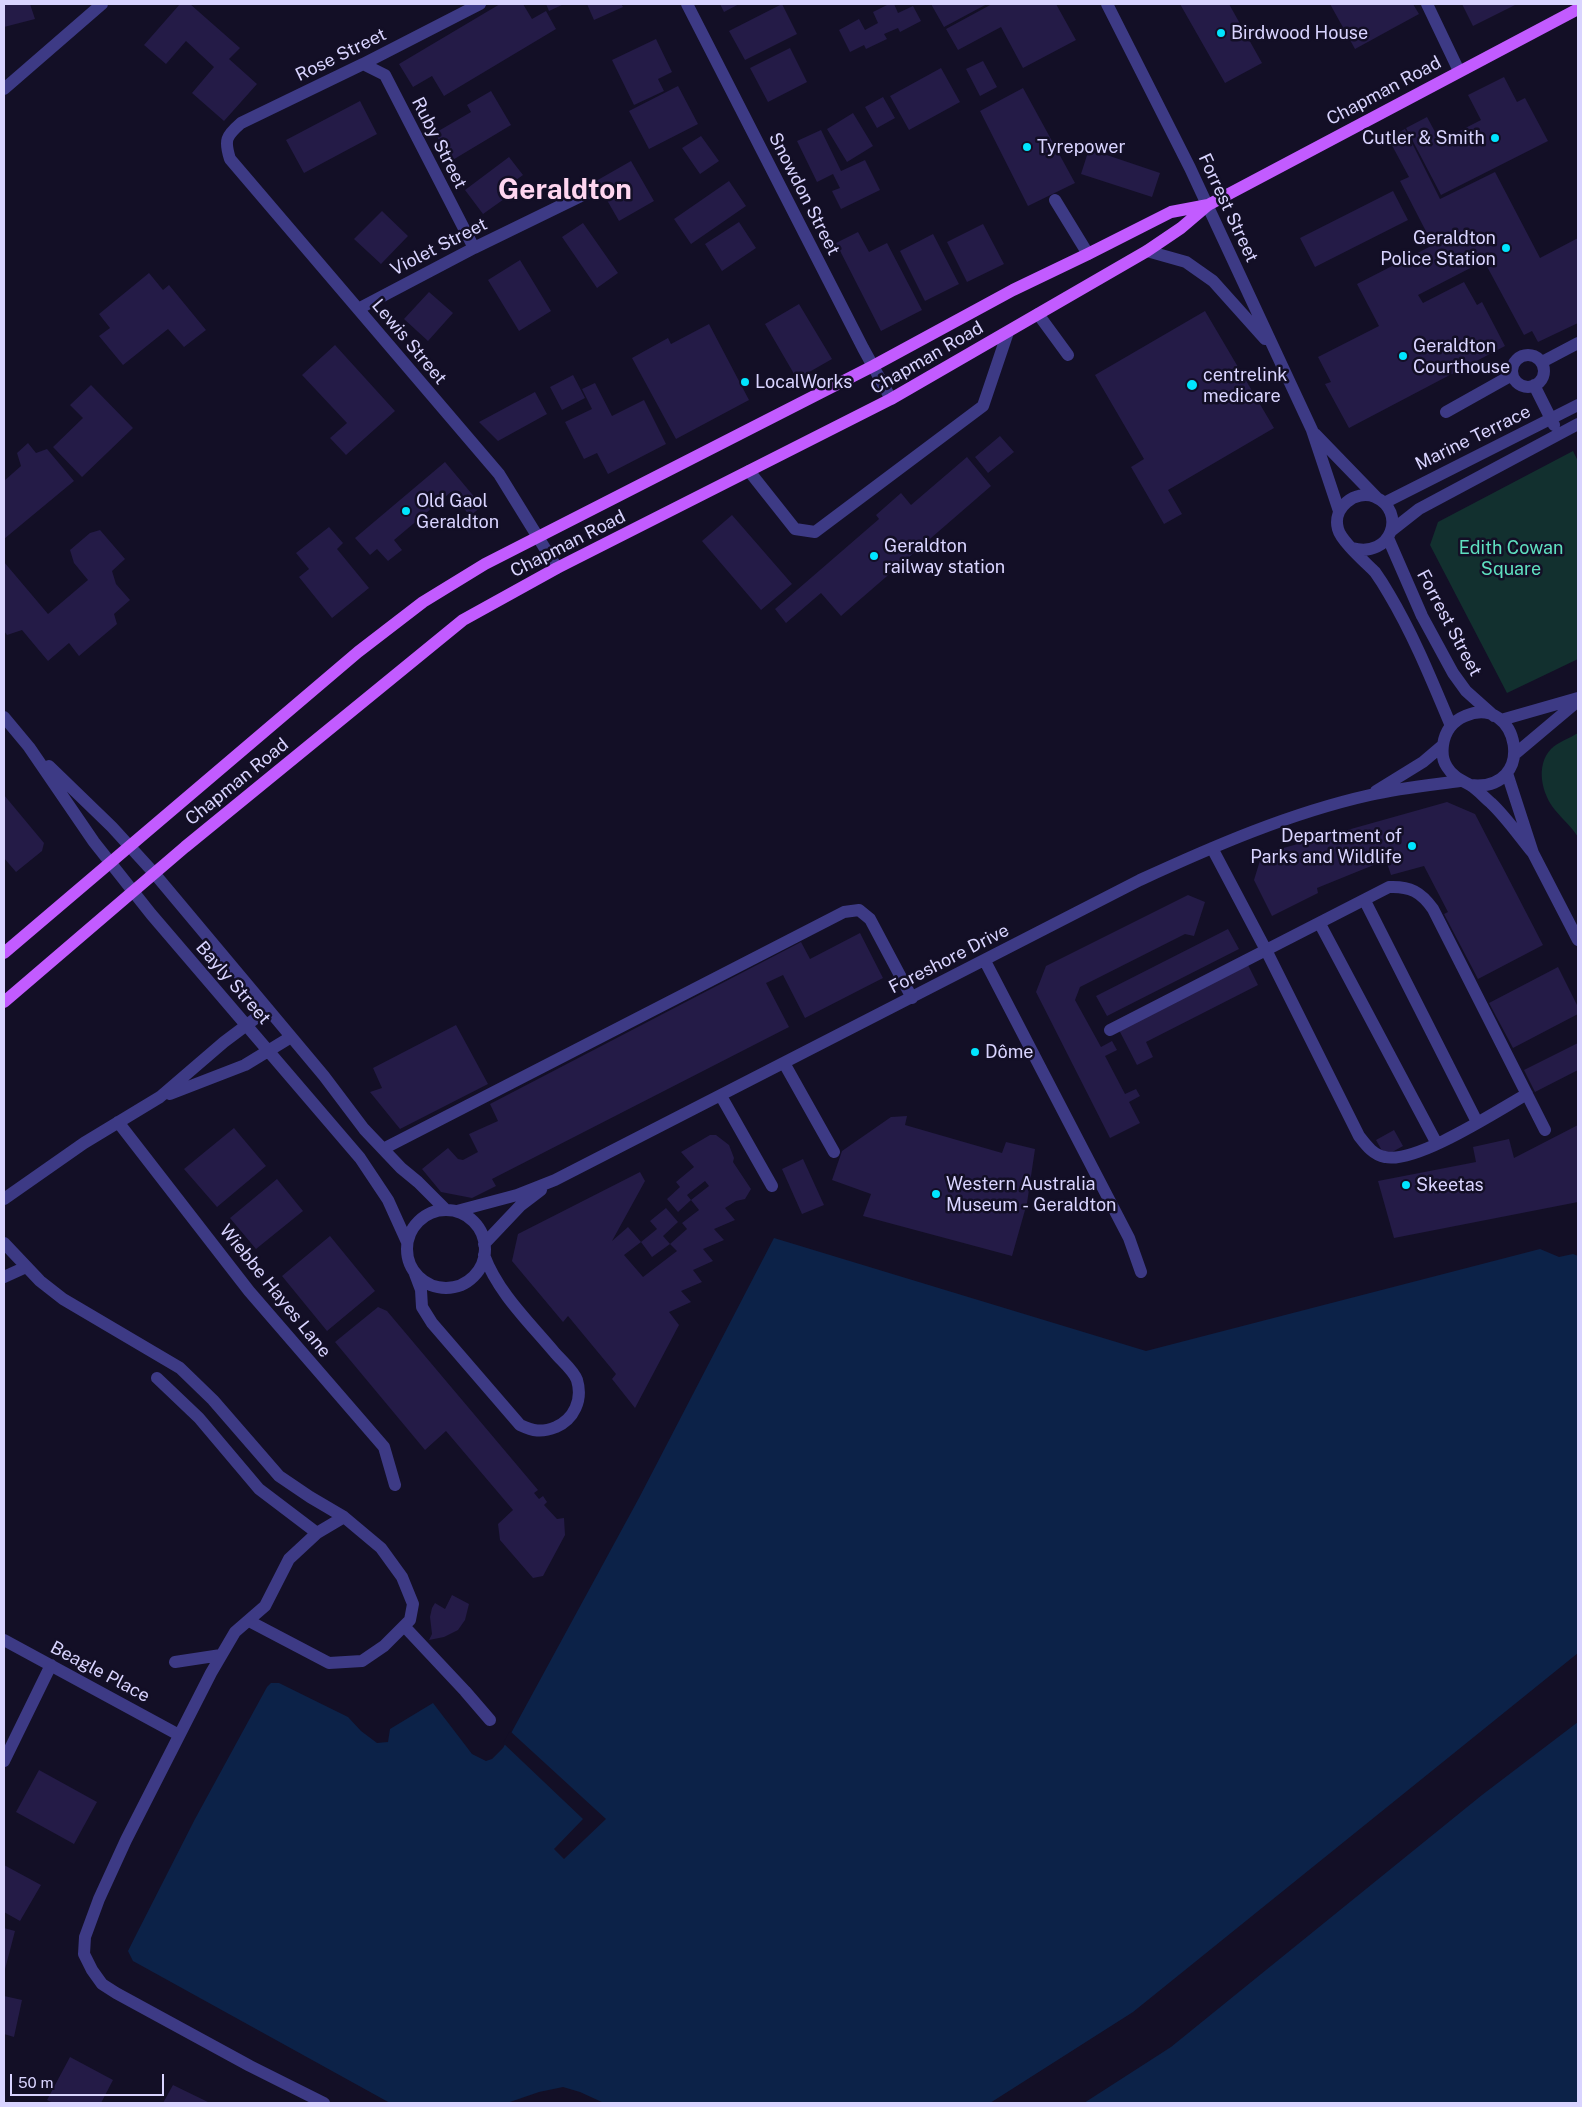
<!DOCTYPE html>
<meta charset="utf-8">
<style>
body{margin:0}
#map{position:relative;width:1582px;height:2107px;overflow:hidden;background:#130f26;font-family:"Public Sans",sans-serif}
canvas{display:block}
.frame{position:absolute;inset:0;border:5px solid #d9d4ff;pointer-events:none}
.scale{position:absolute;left:10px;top:2074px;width:154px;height:22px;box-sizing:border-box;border:2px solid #d9d4ff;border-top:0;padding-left:6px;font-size:15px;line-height:18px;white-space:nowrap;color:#d9d4ff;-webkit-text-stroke:4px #130f26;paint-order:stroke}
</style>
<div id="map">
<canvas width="1582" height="2107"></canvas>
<div class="frame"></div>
<div class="scale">50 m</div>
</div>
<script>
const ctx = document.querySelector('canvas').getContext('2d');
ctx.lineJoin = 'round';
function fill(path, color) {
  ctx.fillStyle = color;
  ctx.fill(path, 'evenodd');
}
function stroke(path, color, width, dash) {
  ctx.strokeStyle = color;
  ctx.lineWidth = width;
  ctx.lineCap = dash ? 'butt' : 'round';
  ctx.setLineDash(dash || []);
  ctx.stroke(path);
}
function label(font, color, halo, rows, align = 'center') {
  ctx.font = font + ' "Public Sans",sans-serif';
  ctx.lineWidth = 5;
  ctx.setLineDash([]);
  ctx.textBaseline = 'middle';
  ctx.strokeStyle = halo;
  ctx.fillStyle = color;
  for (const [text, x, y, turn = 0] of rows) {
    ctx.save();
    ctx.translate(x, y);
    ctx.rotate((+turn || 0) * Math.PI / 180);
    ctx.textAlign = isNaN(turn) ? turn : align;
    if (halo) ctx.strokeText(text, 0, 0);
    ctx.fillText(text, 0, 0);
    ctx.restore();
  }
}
fill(new Path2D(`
 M 1573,451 L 1578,461 L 1578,659 L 1507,693 L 1430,545 L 1438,522 Z
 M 1578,733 L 1578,837 C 1572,827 1563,820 1555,810 C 1542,794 1535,766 1551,749 C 1558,742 1570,738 1578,733 Z`), '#12302f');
fill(new Path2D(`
 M 774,1238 L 1146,1351 L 1540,1249 L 1559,1257 L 1573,1254 L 1578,1256 L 1578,1653 L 1133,2012 L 990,2103 L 604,2103 L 580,2092 L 563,2087 L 539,2092 L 507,2103 L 390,2103 L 133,1961 L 128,1951 L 135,1937 L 195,1819 L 267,1687 L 271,1683 L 279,1683 L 348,1717 L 361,1731 L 377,1743 L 388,1742 L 390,1729 L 433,1703 L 472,1754 L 486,1761 L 492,1759 L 503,1748 L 639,1498 Z
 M 1578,1722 L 1578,2103 L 1084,2103 L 1171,2047 L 1482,1795 Z`), '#0c2248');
fill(new Path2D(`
 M 510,1731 L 606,1819 L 564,1859 L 554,1849 L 583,1819 L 503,1743 Z`), '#130f26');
fill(new Path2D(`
 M 4,4 L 30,4 L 35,19 L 4,27 Z
 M 180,4 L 190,4 L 240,48 L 229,59 L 257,84 L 224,121 L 192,93 L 214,67 L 186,41 L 166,64 L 144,45 Z
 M 500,4 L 523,4 L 532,19 L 546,11 L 556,29 L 444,96 L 432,76 L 413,87 L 399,64 Z
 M 546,4 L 564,4 L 549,11 Z
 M 587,4 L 621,4 L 623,7 L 594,20 Z
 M 720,4 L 739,4 L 724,12 Z
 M 782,4 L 797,34 L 745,60 L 729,31 Z
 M 889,4 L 894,4 L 898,13 L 913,6 L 921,21 L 900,32 L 898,28 L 884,34 L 887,39 L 866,49 L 864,45 L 850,52 L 839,30 L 859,19 L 865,30 L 878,23 L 873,12 Z
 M 931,4 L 987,4 L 944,27 Z
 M 992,4 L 1056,4 L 1076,40 L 1023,68 L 1001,27 L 958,50 L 946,29 Z
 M 1180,4 L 1229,4 L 1262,63 L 1225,83 Z
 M 1330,4 L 1413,4 L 1419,14 L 1355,49 Z
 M 1462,4 L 1517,4 L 1473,26 Z
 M 656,39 L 672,72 L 658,79 L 664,91 L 634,105 L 612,60 Z
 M 790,48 L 807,82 L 768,102 L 750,68 Z
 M 983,61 L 997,87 L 980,96 L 966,69 Z
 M 941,68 L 960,102 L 909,130 L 890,96 Z
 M 1504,77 L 1517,102 L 1525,98 L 1548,141 L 1441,195 L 1406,128 L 1427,117 L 1440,141 L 1481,120 L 1468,95 Z
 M 678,86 L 698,124 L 649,149 L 629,111 Z
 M 1023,88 L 1075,183 L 1028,206 L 980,111 Z
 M 491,91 L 511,125 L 451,161 L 435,133 L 471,112 L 467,105 Z
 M 883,97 L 895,118 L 877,128 L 865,107 Z
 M 360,101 L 377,134 L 304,173 L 286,140 Z
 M 853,113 L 873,146 L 847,162 L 827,129 Z
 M 1405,129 L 1440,199 L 1495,172 L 1540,258 L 1578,238 L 1578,323 L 1538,342 L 1532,331 L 1524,335 L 1484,261 L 1418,295 L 1423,303 L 1464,282 L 1477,305 L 1482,302 L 1505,346 L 1349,428 L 1325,384 L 1331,382 L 1318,357 L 1379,326 L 1357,284 L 1433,245 L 1400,181 L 1409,177 L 1388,138 Z
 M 821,130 L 841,171 L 865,160 L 880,190 L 841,209 L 832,191 L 840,188 L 833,174 L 817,182 L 797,141 Z
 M 701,136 L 719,161 L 700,174 L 682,148 Z
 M 1089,149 L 1160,173 L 1152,197 L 1081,174 Z
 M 509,157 L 523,175 L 509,185 L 514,192 L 483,214 L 465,190 Z
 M 631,161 L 654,201 L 619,221 L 596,181 Z
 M 729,181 L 746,206 L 691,244 L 674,219 Z
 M 1393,191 L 1408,220 L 1315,267 L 1300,238 Z
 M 382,211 L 408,236 L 381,264 L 354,239 Z
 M 739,222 L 756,248 L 722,271 L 705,244 Z
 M 583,223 L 618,273 L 597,288 L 562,237 Z
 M 983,224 L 1004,264 L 967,282 L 947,242 Z
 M 858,232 L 869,252 L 887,243 L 922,310 L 881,331 L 836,243 Z
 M 933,234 L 959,284 L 925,301 L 900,251 Z
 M 520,260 L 551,311 L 519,331 L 488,280 Z
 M 149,273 L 163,290 L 169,285 L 206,330 L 184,347 L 168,329 L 123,365 L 99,336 L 110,328 L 99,314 Z
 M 429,292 L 453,313 L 428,341 L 404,319 Z
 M 799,304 L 832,359 L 797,379 L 765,324 Z
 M 1205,311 L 1274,428 L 1168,490 L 1182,514 L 1164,524 L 1131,467 L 1144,459 L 1095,375 Z
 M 709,324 L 749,400 L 676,439 L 632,358 L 668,338 L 671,344 Z
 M 335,345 L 395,411 L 346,455 L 330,438 L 347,423 L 302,375 Z
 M 573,375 L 585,398 L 562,410 L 550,387 Z
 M 595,383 L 612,416 L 644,400 L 666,444 L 608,474 L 597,453 L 584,459 L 565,422 L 592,409 L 582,389 Z
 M 91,385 L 133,428 L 82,477 L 53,447 L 83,418 L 70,405 Z
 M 535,392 L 547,414 L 498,441 L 479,422 Z
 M 1000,436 L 1014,452 L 988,473 L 975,457 Z
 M 28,443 L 36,453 L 47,449 L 74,481 L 4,539 L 4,481 L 21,466 L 17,453 Z
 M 967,457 L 991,486 L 841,616 L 821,593 L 786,623 L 775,609 L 879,519 L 876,515 L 901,493 L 911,505 Z
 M 445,462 L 482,506 L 470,516 L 451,492 L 394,540 L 402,550 L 388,561 L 377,549 L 370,555 L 355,538 Z
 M 732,515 L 792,584 L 761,610 L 702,541 Z
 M 329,527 L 343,543 L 337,549 L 369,588 L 332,618 L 299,577 L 309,569 L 296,553 Z
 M 100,530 L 125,559 L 112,571 L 116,584 L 130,600 L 114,614 L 117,624 L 79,656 L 69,643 L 48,661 L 22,630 L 7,635 L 4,631 L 4,562 L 48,614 L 88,580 L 74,563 L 70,550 L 90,533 Z
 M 4,795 L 44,843 L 42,851 L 16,872 L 4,858 Z
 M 1447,802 L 1475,814 L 1543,945 L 1478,979 L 1444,914 L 1448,912 L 1424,866 L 1391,875 L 1386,860 L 1317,888 L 1318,893 L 1272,916 L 1254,880 L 1262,854 Z
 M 1188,895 L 1205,902 L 1194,936 L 1185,934 L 1080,987 L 1075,1000 L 1101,1047 L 1112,1041 L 1117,1050 L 1105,1056 L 1125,1094 L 1136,1089 L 1140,1096 L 1129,1102 L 1140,1123 L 1110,1138 L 1036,992 L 1046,966 Z
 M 1228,929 L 1239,949 L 1107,1016 L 1096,996 Z
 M 860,933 L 883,978 L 805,1018 L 783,975 L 766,983 L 789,1027 L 492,1179 L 496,1186 L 472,1198 L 441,1192 L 422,1169 L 448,1148 L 458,1159 L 463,1160 L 478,1152 L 469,1134 L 498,1121 L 490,1104 L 801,942 L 810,959 Z
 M 1248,965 L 1258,985 L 1146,1042 L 1153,1057 L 1137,1065 L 1119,1030 Z
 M 1558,967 L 1578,1007 L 1578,1014 L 1513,1048 L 1489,1003 Z
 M 456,1025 L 488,1084 L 400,1129 L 370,1092 L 382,1088 L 373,1068 Z
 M 1578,1043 L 1578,1070 L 1535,1092 L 1524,1070 Z
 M 907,1116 L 905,1125 L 1002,1153 L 1006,1142 L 1035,1149 L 1027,1203 L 1012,1256 L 863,1216 L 871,1194 L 832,1180 L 842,1151 L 891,1117 Z
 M 1578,1125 L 1578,1202 L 1394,1238 L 1378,1181 L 1476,1162 L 1473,1147 L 1509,1139 L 1514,1158 Z
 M 234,1128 L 266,1166 L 217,1207 L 184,1169 Z
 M 1394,1130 L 1403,1146 L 1385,1156 L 1376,1140 Z
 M 710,1135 L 716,1135 L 729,1145 L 734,1158 L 733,1162 L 751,1189 L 745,1199 L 736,1201 L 725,1208 L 735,1220 L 714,1229 L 724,1240 L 703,1249 L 713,1261 L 693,1270 L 702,1282 L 681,1291 L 691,1302 L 669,1312 L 679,1325 L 635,1408 L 612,1379 L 616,1374 L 568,1316 L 563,1322 L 512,1261 L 518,1234 L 640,1172 L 645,1181 L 612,1241 L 628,1227 L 641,1242 L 624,1255 L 643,1277 L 677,1251 L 670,1244 L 687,1229 L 682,1223 L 699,1210 L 691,1200 L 709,1186 L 705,1181 L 687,1195 L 691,1200 L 678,1212 L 667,1199 L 680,1187 L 676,1182 L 694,1167 L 681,1152 Z
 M 803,1159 L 824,1205 L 802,1214 L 782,1169 Z
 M 277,1179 L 303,1211 L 256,1249 L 230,1218 Z
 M 666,1208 L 678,1222 L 663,1236 L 670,1244 L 652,1257 L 641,1242 L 657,1229 L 650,1221 Z
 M 330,1236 L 375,1291 L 327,1331 L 282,1276 Z
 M 378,1307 L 387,1311 L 538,1490 L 534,1493 L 539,1499 L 543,1496 L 547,1502 L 544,1505 L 557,1519 L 564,1518 L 565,1535 L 543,1576 L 533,1578 L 500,1540 L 498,1524 L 513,1510 L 446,1431 L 425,1450 L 335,1342 Z
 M 452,1595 L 469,1604 L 465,1620 L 458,1630 L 444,1637 L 429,1640 L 432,1634 L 430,1617 L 432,1608 L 435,1603 L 445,1609 Z
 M 39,1770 L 97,1802 L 74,1844 L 16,1812 Z
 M 4,1865 L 41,1885 L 20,1921 L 4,1912 Z
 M 4,1928 L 15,1931 L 4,1973 Z
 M 4,1996 L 22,2000 L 14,2037 L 4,2034 Z
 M 70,2057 L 113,2080 L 101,2103 L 53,2103 L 47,2100 Z
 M 173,2085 L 210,2103 L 163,2103 Z`), '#241b47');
stroke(new Path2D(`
 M 480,4 L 363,64 L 241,123 C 226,136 224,140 230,159 L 499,474 L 557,568
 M 687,4 L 863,348 L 891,399
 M 1107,4 L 1190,168 L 1312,430 L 1339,511
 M 1427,4 L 1459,71
 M 363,64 L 385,75 L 474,248
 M 4,89 L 102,4
 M 1055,200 L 1088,254
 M 1147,251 L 1186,262 L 1213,281 L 1265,339
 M 358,309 L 474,248 L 591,191
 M 1038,314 L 1068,355
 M1512 371a16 16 0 1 1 32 0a16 16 0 1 1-32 0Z
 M 1542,362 L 1578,343
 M 1534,385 L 1554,425
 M 1446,412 L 1512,375
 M 1315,434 L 1377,498
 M 749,471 L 795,529 L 815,532 L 983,406 L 1008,332
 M 1384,503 L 1578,405
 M 1391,531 L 1419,509 L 1578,424
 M 1388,538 L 1422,616 L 1453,673 L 1466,691 L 1494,716
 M 1352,548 C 1392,559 1407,511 1375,497 C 1355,489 1332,508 1338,529 C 1341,541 1365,562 1375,572 C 1380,579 1385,587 1389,594 C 1414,636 1432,681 1451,726
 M 4,717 L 29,747 L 94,842 L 151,914 L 360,1158 L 388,1200 L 407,1242
 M 1501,720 L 1578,698
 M 1515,754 L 1578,701
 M 49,766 L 112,827 L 154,873 L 324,1076 L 364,1129 L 401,1168 L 418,1182 L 446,1210
 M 1507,773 L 1533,853 L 1578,940
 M 1470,785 C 1539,793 1519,692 1465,716 C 1453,721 1445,731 1443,745 C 1442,752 1443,761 1447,767 C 1453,777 1461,780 1470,785 C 1478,790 1484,797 1491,803 C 1506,817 1519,836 1533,853
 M 1376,791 L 1423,762 L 1443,745
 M 1212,848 L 1267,952 L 1359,1136 C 1366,1145 1373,1155 1385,1157 C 1416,1164 1497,1111 1527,1094
 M 1365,901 L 1477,1122
 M 1320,924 L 1437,1144
 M 985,961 L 1129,1238 L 1141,1272
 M 1110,1030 L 1389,887 C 1410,886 1421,892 1433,909 L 1545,1130
 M 784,1063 L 834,1152
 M 170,1094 L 245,1065 L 291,1037
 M 721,1096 L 772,1186
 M 118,1122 L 249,1291 L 384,1447 L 395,1485
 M 383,1149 L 844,912 L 859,910 L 870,919 L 912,998
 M 4,1199 L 84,1143 L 160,1097 L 224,1042 L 268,1009
 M407 1249a39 39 0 1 1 78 0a39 39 0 1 1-78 0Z
 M 457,1211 L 517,1195 L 555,1180 L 1140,880 C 1214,846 1290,813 1370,795 C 1399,788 1430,785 1460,781
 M 4,1243 L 40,1281 L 63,1299 L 180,1368 L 213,1400 L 279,1476 L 310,1497 L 344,1517 L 381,1548 L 402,1577 L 413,1604 L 410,1620 L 384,1646 L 362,1661 L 329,1663 L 249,1621
 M 484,1244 L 520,1206 L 541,1190
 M 415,1274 L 421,1290 L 422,1307 L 432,1323 L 520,1425 C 533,1431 541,1433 556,1427 C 574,1419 583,1400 577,1380 C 574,1371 562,1361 555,1353 C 530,1323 498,1293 484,1255
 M 4,1277 L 26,1267
 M 157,1378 L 199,1418 L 259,1489 L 317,1533
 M 404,1626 L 465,1691 L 490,1720
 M 4,1640 L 179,1735
 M 175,1662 L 221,1655
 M 4,1761 L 51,1665
 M 324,2103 L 250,2066 L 116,1993 L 102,1984 L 92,1970 L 84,1954 L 85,1937 L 99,1899 L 126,1840 L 211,1673 L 235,1632 L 265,1606 L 289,1559 L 317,1533 L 344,1517`), '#3d3a85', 12);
stroke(new Path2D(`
 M 4,953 L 358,652 L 423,602 L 485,564 L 873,366 L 1013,290 L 1088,254 L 1171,212 L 1208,205
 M 4,1002 L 185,847 L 463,620 L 557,568 L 891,399 L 1147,251 L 1181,228 L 1208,205 L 1578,9`), '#c25bff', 12);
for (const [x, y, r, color] of [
 [1221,33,5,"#00e5ff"],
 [1495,138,5,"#00e5ff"],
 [1027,147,5,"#00e5ff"],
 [1506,248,5,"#00e5ff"],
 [1403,356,5,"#00e5ff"],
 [745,382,5,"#00e5ff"],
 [1192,385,6,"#00e5ff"],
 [406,511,5,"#00e5ff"],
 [874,556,5,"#00e5ff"],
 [1412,846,5,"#00e5ff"],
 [975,1052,5,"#00e5ff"],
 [1406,1185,5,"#00e5ff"],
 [936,1194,5,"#00e5ff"]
]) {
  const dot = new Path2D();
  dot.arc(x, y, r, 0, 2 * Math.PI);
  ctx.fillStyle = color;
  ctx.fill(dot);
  stroke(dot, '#130f26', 2);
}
label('18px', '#d9d4ff', '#130f26', [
 ["Birdwood House",1231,33],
 ["Cutler & Smith",1485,138,"right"],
 ["Tyrepower",1037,147],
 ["Geraldton",1496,238,"right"],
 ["Police Station",1496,259,"right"],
 ["Geraldton",1413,346],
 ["Courthouse",1413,367],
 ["centrelink",1203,375],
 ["medicare",1203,396],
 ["LocalWorks",755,382],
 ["Old Gaol",416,501],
 ["Geraldton",416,522],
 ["Geraldton",884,546],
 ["railway station",884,567],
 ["Department of",1402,836,"right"],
 ["Parks and Wildlife",1402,857,"right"],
 ["Dôme",985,1052],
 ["Western Australia",946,1184],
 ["Museum - Geraldton",946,1205],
 ["Skeetas",1416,1185]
], 'left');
label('18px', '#d9d4ff', '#130f26', [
 ["Rose Street",341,55,-26],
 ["Chapman Road",1384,91,-28],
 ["Ruby Street",439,143,63],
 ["Snowdon Street",804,194,63],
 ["Forrest Street",1228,208,65],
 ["Violet Street",439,247,-27],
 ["Lewis Street",409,342,50],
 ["Chapman Road",927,358,-30],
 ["Marine Terrace",1473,438,-26],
 ["Chapman Road",568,544,-27],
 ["Forrest Street",1449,623,62],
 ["Chapman Road",237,782,-39],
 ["Foreshore Drive",949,959,-27],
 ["Bayly Street",233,983,49],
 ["Wiebbe Hayes Lane",275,1291,51],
 ["Beagle Place",100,1672,28]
]);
label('18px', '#5fe0c0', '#130f26', [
 ["Edith Cowan",1511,548],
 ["Square",1511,569]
]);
label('bold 28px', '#ffd6f0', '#130f26', [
 ["Geraldton",565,190]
]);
</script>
